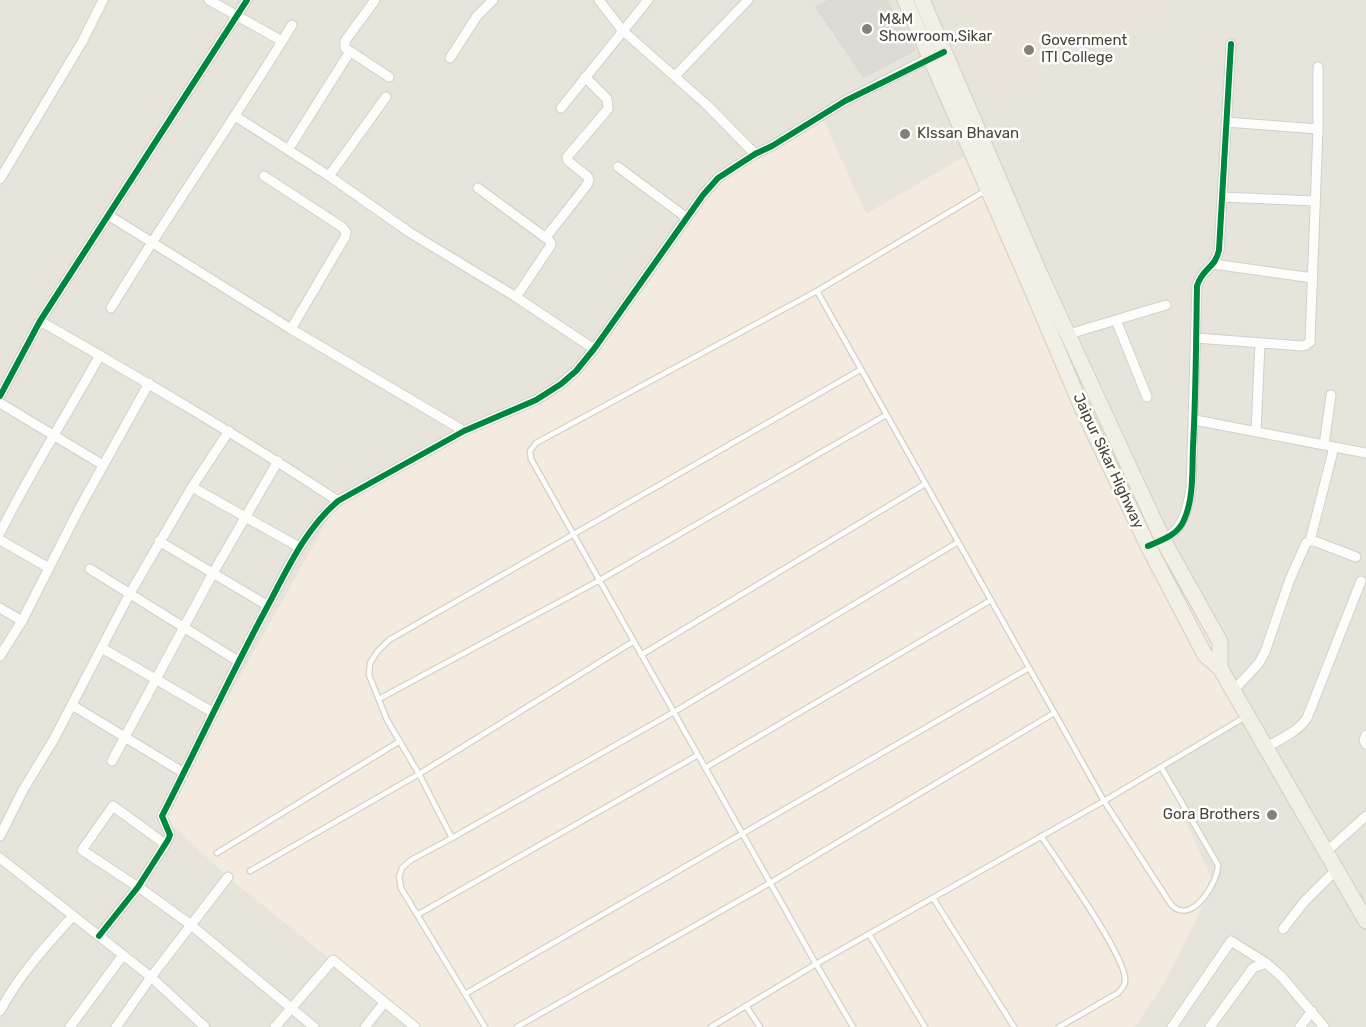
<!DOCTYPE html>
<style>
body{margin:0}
canvas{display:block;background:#f4f2ee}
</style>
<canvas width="1366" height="1027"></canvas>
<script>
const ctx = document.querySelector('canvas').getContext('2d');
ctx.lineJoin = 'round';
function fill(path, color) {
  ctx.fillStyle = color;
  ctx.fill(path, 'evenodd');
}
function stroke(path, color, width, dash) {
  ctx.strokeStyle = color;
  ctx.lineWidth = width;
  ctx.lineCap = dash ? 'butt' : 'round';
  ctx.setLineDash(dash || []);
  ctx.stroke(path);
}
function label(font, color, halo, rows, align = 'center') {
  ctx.font = font + ' Rubik,sans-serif';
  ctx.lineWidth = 5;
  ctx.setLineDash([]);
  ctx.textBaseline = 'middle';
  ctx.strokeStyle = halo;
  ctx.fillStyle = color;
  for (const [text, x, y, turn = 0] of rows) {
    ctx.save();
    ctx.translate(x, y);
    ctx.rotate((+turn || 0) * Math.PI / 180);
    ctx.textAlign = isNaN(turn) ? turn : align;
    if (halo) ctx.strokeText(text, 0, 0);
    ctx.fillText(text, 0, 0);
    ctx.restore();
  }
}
fill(new Path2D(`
 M 0,0 L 1366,0 L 1366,1027 L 0,1027 Z`), '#e7e4dc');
fill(new Path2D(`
 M 822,116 L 866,214 L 972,152 L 1248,715 L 1161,767 L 1214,884 L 1163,985 L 1135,1027 L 414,1027 L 228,877 L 162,816 L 338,501 L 561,384 L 718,178 Z`), '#f3ebdf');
fill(new Path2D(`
 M 949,0 L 1188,0 L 988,99 Z`), '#eae5da');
const building = new Path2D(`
 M 829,0 L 886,0 L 915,50 L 864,77 L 816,7 Z`);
fill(building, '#dedbd6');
stroke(building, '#dcd9d4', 1.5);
const service = new Path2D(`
 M 817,291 L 1104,801 L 1168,900 C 1170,903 1172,906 1175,908 C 1195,921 1218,881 1218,865 L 1161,767
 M 641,655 L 925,484
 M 379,699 L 600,580 L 886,415
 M 705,768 L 991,600
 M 1041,836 C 1057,860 1128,959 1125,981 C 1125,986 1121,989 1118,993 L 1059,1027
 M 452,838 L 419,774 L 387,720 L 369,675 L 370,663 L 377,652 L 389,640 L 860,370
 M 217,853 L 400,741
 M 250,871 L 419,774 L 634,641
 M 933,898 L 1014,1027
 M 417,915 L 698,755
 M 869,934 L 925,1027
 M 465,994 L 1029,668
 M 746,1006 L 760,1027
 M 485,1027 L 401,888 L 399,877 L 402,868 L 411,860 L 452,838 L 674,712 L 958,542
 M 517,1027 L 770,883 L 1054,713
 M 711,1027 L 816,964 L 1104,801 L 1245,717
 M 853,1027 L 816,964 L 531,459 L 530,451 L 536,443 L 817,291 L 985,191`);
const minor = new Path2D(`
 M 209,0 L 282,41
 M 375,0 L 345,41 L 345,48 L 389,77
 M 599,0 L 622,30 L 707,105 L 755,154
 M 450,58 L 477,16 L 493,0
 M 675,76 L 748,0
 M 561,108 L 648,0
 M 235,116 L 329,176 L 409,232 L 516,297 L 594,349
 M 1226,122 L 1318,129
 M 288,150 L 349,53
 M 618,167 L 687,218
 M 264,176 L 342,227 L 346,232 L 345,237 L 291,329
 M 329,176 L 386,97
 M 0,179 L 82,42 L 103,0
 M 478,188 L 550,241 L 551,245 L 516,297
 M 1222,197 L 1315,201
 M 108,215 L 291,329 L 464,431
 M 546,237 L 587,185 L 589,180 L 587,176 L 568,161 L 567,157 L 608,109 L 607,99 L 585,77
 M 1213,264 L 1313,278
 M 111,308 C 169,212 234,121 292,25
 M 1116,320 L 1147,397
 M 40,321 C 141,379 241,437 338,501
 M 1069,334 L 1166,305
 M 1196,338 L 1302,346 L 1306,345 L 1310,342 L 1318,129 L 1318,67
 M 0,396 L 40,321 L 247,0
 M 0,403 L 103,465
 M 1195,420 L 1366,453
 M 1256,432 L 1260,343
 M 1324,445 L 1331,395
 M 192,487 L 229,431
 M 0,533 C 30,472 67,415 100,355
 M 0,540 L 49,568
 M 159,541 L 268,606
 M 1310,541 L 1334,447
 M 1158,542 C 1183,532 1187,512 1191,488 L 1197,286 C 1203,267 1215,269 1219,250 L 1231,44
 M 90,569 L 238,661
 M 0,608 L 22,621
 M 102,648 L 214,713
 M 0,656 L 22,621 L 79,509 L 149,383
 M 1233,691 L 1259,663 L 1265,652 L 1290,579 L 1306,543 L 1310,541 L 1314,541 L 1356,557
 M 72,705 L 184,773
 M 1366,735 L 1364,740 L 1366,744
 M 1266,747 C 1281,739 1297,732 1307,718 L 1361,581
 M 112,761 L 213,573 L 278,461
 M 0,836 L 23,790 L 54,739 L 129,595 L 192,487 L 299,547
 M 165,844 L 113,806 L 82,850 L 147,893 L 191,925 L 314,1027
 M 1327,851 L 1366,816
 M 0,858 L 151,977 L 205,1027
 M 1283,929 L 1304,902 L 1337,869
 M 99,936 L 138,887 L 168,840 L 170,835 L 162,816 C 197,748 229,678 265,611 C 286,572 304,530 338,501 L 464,431 L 536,400 L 561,384 L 576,371 L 594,349 L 703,195 L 718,178 L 755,154 L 772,146 L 845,101 L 933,56
 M 0,1011 C 19,975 46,946 73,916
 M 70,1027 L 123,955
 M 116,1027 L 151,977 L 228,877
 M 275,1027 L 333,960 L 415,1027
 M 365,1027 L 384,1003
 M 1172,1027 L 1231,941 L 1266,963
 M 1210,1027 L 1253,968 L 1266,963 L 1282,977 L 1324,1027
 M 1300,1027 L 1312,1011`);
const primary = new Path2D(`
 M 905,0 L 1026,276 L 1083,410 L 1148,546 L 1205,655 L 1220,668 L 1366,921
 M 922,0 L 1039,272 L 1163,540 L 1220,642 L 1220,668`);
stroke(service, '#d2d0cb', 7);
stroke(minor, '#d2d0cb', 11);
stroke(primary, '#d6cebb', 17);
stroke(service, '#fdfdfc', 4.5);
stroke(minor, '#fdfdfc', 9);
stroke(primary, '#f2efe6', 15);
stroke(new Path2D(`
 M 0,396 L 40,321 L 247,0
 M 1148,546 C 1162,540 1178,535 1184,520 C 1194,498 1192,470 1193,447 C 1196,394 1196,340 1197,286 C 1203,267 1215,269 1219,250 L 1231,44
 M 99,936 L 138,887 L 168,840 L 170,835 L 162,816 C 197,748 229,678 265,611 C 286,572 304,530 338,501 L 464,431 L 536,400 L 561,384 L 576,371 L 594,349 L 703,195 L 718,178 L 755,154 L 772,146 L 845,101 L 944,52`), '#00873e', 6);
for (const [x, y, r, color] of [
 [867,29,6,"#868178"],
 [1029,50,6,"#868178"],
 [905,134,6,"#868178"],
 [1272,815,6,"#868178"]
]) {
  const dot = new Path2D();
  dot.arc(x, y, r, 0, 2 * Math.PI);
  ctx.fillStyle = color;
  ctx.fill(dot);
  stroke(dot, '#fff', 2);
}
label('15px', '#4b4439', '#fff', [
 ["M&M",879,20],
 ["Showroom,Sikar",879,37],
 ["Government",1041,41],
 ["ITI College",1041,58],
 ["KIssan Bhavan",917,134],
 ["Gora Brothers",1260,815,"right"]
], 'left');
label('15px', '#4b4439', '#fff', [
 ["Jaipur Sikar Highway",1108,461,65]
]);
</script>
